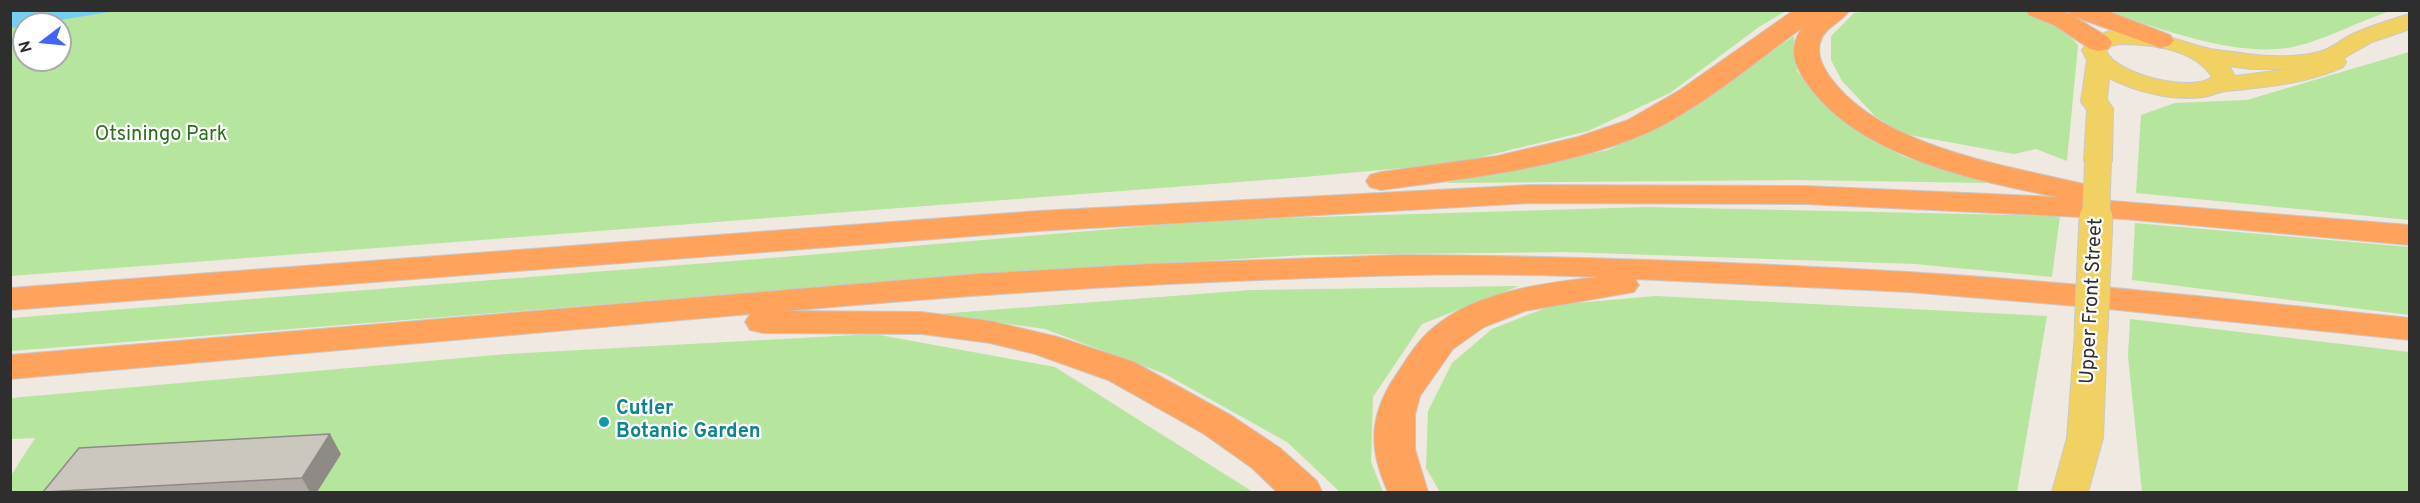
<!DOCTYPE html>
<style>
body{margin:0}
#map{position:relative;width:2420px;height:503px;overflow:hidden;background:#efe9e1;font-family:Overpass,sans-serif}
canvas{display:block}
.frame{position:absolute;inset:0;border:12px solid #2e2e2e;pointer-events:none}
.north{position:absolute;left:12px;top:12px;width:60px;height:60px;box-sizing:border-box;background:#fff;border:2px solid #ababab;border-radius:50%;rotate:254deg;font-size:16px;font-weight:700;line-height:24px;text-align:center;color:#2e2e2e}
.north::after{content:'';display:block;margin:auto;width:21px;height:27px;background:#4264fb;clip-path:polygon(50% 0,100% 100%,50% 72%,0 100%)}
</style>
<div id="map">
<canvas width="2420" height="503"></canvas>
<div class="frame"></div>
<div class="north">N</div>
</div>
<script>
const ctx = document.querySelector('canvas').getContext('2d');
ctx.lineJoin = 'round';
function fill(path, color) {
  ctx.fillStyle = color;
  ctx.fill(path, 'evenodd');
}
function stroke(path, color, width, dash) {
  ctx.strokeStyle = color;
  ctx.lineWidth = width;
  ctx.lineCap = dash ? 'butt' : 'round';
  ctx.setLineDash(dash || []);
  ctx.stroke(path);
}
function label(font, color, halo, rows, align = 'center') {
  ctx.font = font + ' Overpass,sans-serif';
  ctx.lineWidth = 4.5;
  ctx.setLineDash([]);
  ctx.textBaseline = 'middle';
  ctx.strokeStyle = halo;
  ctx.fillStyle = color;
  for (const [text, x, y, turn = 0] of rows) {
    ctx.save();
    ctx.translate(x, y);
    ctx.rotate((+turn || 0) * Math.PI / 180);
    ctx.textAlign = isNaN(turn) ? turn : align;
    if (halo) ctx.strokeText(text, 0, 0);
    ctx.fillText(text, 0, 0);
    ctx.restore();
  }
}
fill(new Path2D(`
 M 104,11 L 1786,11 L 1759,27 L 1670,93 L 1588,131 L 1457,163 L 1304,177 L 11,276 L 11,27 L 24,25 L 24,60 L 60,60 L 60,24 L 28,24 Z
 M 1870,11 L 2030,11 L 2061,26 L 2078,45 L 2067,161 L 2036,149 L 2014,154 L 1904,134 L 1875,116 L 1842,81 L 1831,60 L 1831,36 L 1854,13 Z
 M 2105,11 L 2391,11 C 2357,21 2313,47 2278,49 C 2222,53 2157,27 2105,11 Z
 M 1794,36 L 1797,71 L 1831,110 L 1902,156 L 1988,183 L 1797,180 L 1445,183 L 1608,150 L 1669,121 Z
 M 2409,52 L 2409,220 L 2136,193 L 2141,115 L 2175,103 L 2247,100 Z
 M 1647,207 L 2060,216 L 2052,277 L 1915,264 L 1566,252 L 1306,255 L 1004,273 L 11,351 L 11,318 L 796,256 L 1217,220 Z
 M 2135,223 L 2409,247 L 2409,315 L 2132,280 Z
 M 1519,286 L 1422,324 L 1373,397 L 1371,462 L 1383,492 L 1340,492 L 1287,442 L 1165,374 L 1045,329 L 938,314 L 1251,290 Z
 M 1656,296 L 2047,316 L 2017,492 L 1440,492 L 1426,468 L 1428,411 L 1452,363 L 1492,329 L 1553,305 Z
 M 2130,319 L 2409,352 L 2409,492 L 2142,492 L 2128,356 Z
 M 874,334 L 1055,367 L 1253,492 L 11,492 L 10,477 L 35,438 L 11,439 L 11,398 L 507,354 Z`), '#b6e59e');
fill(new Path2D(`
 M 11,10 L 115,10 L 115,11 L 11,28 Z`), '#75cff0');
const primary = new Path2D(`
 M 2410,14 L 2410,29 L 2372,42 L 2344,58 L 2346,62 L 2343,67 C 2305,84 2266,87 2226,91 C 2218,92 2211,96 2203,97 C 2172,101 2137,92 2109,78 L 2107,100 L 2113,108 L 2112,161 L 2108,167 L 2098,169 L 2088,167 L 2084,161 L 2087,110 L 2081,102 L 2087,60 L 2082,50 C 2110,10 2170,39 2206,48 C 2219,51 2234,52 2247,54 C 2270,57 2304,58 2325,50 C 2336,45 2346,36 2357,32 C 2374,25 2392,19 2410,14 ZM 2119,44 C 2149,44 2194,48 2212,77 C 2192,93 2117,75 2106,51 L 2111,46 ZM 2229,66 L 2251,69 L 2290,69 L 2235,76 Z
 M 2091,322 L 2102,325 L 2107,332 L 2103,438 L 2088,492 L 2052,492 L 2067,438 L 2075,332 L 2080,325 Z`);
const highway = new Path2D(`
 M 1794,10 L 1850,10 C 1841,23 1824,27 1820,43 C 1817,56 1823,67 1830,77 C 1881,148 2009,166 2088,185 L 2093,192 L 2087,199 L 2410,225 L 2410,245 L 2124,219 L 1805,204 L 1531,203 L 1038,231 L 10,310 L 10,288 L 1038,211 L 1531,185 L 1805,186 L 2058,197 C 1975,181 1856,156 1806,82 C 1794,64 1788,48 1802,28 C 1755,62 1700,109 1647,133 C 1565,168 1469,178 1381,190 L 1370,187 L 1366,181 L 1370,175 L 1381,172 L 1497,156 L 1578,137 L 1628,120 L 1680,90 Z
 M 2026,10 L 2061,10 L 2070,14 L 2068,10 L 2105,10 L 2170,35 L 2174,40 L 2170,45 L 2161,48 L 2075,17 L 2108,37 L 2112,43 L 2108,49 L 2099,51 L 2090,49 L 2054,25 L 2029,15 Z
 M 1400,255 C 1570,256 1739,262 1908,272 C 2076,282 2243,301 2410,318 L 2410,340 L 2089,307 L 1909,292 L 1635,279 L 1639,285 L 1634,292 L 1525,311 L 1484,327 L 1453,349 L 1420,396 L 1415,415 L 1415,449 L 1428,492 L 1388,492 C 1368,448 1369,415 1396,375 C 1407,359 1417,341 1433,328 C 1476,291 1544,283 1598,277 C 1494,272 1389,275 1285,279 C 1118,285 953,296 787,311 L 922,312 L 990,321 L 1058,337 L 1134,362 L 1232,416 L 1280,448 L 1317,481 L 1322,492 L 1277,492 L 1252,468 L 1204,434 L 1108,380 L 1035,354 L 990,343 L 922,334 L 763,333 L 750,330 L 745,322 L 750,314 L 10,379 L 10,355 L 977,274 L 1150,264 Z`);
stroke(primary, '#c9c9c9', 2);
stroke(highway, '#c9c9c9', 2);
fill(primary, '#f2d163');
fill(highway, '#ffa35c');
const primaryBridgeFar1 = new Path2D(`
 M 2096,220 L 2098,161`);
const primaryBridge = new Path2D(`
 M 2091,332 L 2096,218`);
stroke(primaryBridgeFar1, '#c9c9c9', 28, []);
stroke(primaryBridge, '#c9c9c9', 35, []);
stroke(primaryBridgeFar1, '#f2d163', 26);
stroke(primaryBridge, '#f2d163', 33);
fill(new Path2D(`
 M 341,454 L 317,492 L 44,492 Z`), '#afaba4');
fill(new Path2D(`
 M 330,434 L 341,454 L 317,492 L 310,492 L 302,478 Z`), '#8e8b86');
const building = new Path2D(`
 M 330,434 L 302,478 L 43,492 L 79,448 Z`);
fill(building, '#cbc7bf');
stroke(building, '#8e8b86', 1.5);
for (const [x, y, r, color] of [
 [604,422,6,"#0f9aa8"]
]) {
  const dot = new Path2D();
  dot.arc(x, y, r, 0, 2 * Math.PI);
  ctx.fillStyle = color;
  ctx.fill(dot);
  stroke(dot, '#fff', 2);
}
label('20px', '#2c6e1b', '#fff', [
 ["Otsiningo Park",161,136]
]);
label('20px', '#2e2e2e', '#fff', [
 ["Upper Front Street",2093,301,-87]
]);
label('bold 20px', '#0d838f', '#fff', [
 ["Cutler",616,410],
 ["Botanic Garden",616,433]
], 'left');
</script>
